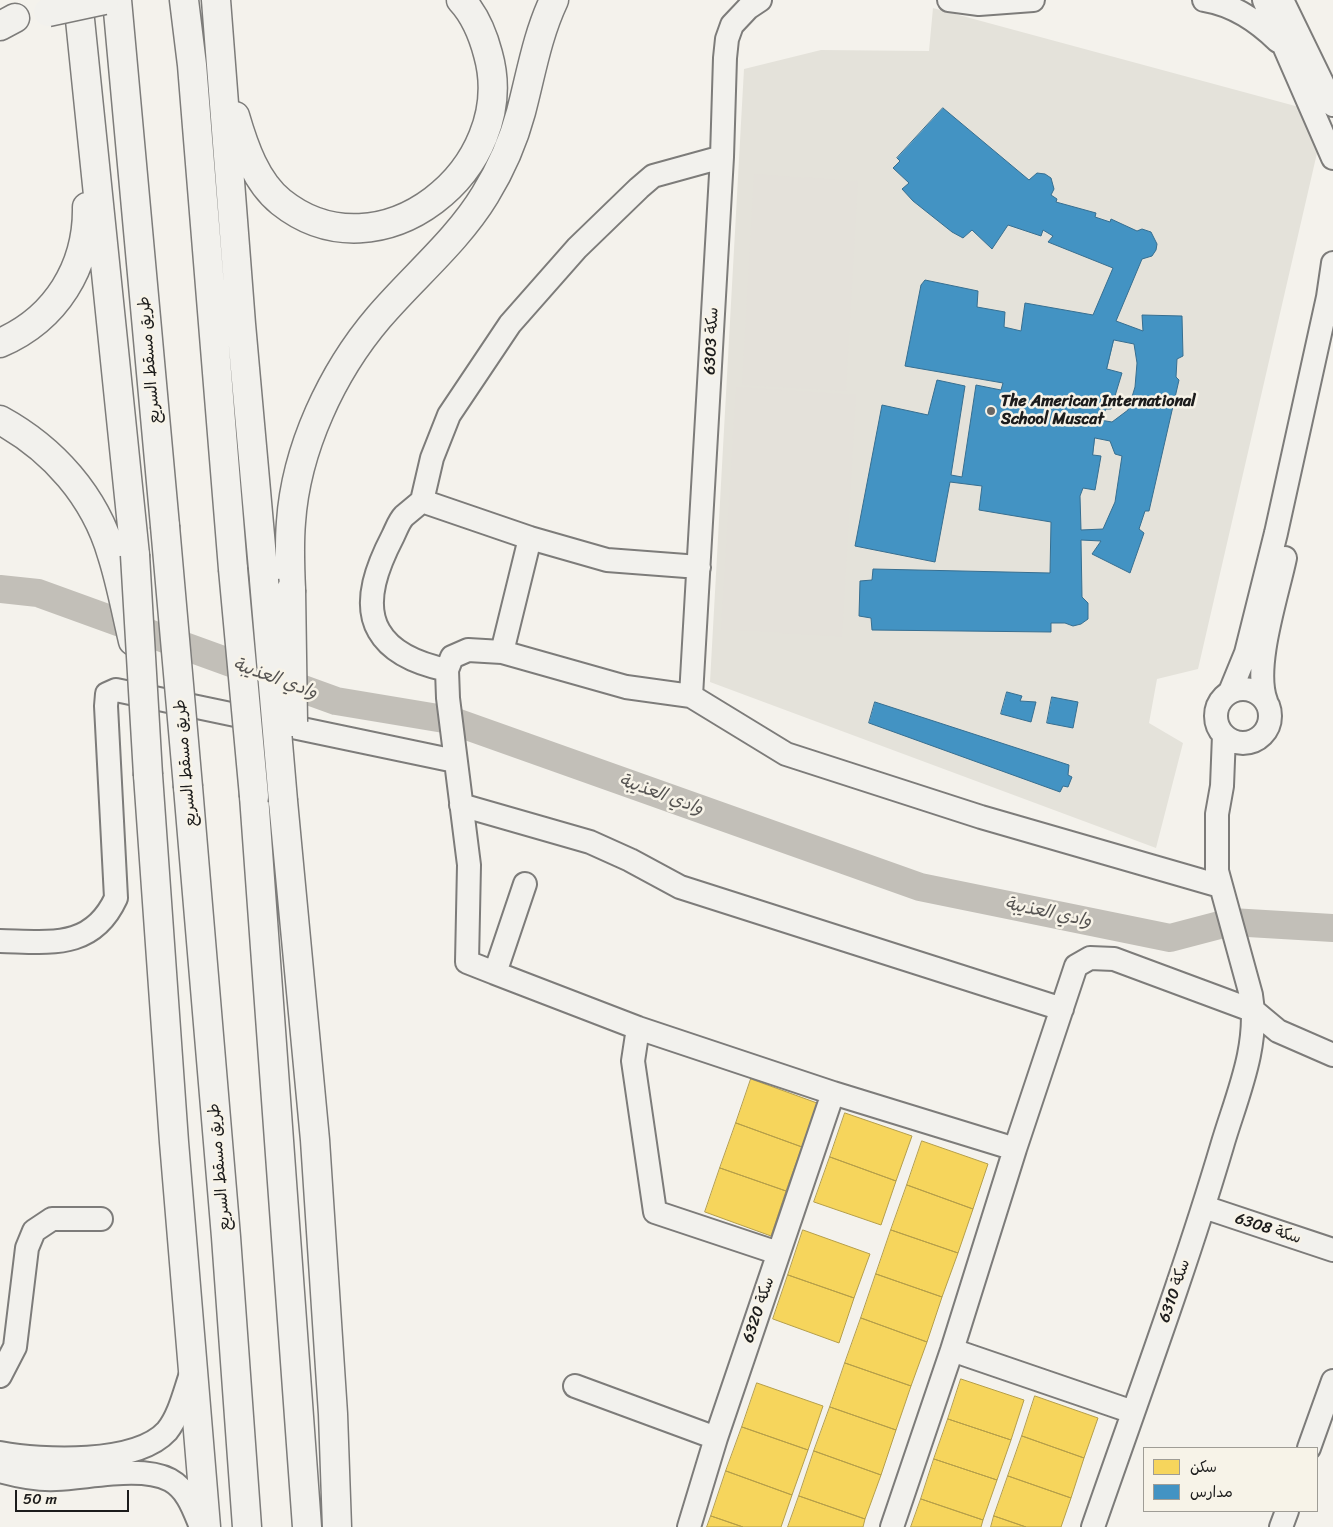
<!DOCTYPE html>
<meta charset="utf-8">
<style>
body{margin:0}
#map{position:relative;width:1333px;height:1527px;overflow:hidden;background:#f4f2ec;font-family:Sriracha,"Playpen Sans Arabic",sans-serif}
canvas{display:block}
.legend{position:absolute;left:1143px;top:1447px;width:175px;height:65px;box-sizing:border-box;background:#f7f3e8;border:1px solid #9f9d96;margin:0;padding:6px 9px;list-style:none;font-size:15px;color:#1c1c1c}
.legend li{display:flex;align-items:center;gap:10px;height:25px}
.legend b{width:25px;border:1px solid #9f9d96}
.scale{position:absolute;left:15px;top:1490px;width:114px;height:22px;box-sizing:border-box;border:2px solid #1c1c1c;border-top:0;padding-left:6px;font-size:15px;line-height:18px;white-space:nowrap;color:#1c1c1c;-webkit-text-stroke:4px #f7f3e8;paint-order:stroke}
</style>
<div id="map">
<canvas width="1333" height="1527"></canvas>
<ul class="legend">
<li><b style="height:14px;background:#f6d55c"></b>سكن</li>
<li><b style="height:14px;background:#4393c3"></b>مدارس</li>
</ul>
<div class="scale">50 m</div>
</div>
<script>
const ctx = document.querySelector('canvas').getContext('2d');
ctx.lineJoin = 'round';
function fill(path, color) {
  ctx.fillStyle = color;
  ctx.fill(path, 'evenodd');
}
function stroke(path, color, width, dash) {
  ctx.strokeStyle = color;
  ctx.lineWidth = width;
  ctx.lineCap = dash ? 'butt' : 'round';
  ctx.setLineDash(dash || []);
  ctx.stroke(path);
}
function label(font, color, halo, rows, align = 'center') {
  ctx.font = font + ' Sriracha,"Playpen Sans Arabic",sans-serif';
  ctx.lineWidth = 5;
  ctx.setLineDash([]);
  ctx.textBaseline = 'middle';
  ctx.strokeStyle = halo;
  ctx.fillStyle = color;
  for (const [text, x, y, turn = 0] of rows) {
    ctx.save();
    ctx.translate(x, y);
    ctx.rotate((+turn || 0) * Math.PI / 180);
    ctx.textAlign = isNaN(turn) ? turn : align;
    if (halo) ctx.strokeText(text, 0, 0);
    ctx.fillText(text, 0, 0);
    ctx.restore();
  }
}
fill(new Path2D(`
 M 933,8 L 1299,107 L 1317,153 L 1198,669 L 1157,679 L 1149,723 L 1183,743 L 1156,848 L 710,682 L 744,69 L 821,50 L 929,51 Z`), '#e4e2da');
fill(new Path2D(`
 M 754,174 L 858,181 L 846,391 L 742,385 Z
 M 736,387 L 856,395 L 842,637 L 721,629 Z`), '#e4e1da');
const homes = new Path2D(`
 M 751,1079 L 817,1103 L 802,1147 L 736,1123 Z
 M 845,1113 L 912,1136 L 896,1181 L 830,1157 Z
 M 736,1123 L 802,1147 L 786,1191 L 720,1168 Z
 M 922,1141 L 988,1164 L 973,1209 L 907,1185 Z
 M 830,1157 L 896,1181 L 881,1225 L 814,1202 Z
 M 720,1168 L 786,1191 L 771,1236 L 705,1212 Z
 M 907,1185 L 973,1209 L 958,1253 L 891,1230 Z
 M 803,1230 L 870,1254 L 854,1298 L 788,1275 Z
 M 891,1230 L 958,1253 L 942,1297 L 876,1274 Z
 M 876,1274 L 942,1297 L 927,1342 L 861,1318 Z
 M 788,1275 L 854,1298 L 839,1343 L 773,1319 Z
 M 861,1318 L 927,1342 L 911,1386 L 845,1363 Z
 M 845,1363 L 911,1386 L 896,1430 L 830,1407 Z
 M 961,1379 L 1024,1400 L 1011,1440 L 948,1419 Z
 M 757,1383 L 823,1406 L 808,1450 L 742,1427 Z
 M 1035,1396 L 1098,1418 L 1084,1458 L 1022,1436 Z
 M 830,1407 L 896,1430 L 881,1475 L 814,1451 Z
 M 948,1419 L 1011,1440 L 997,1480 L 934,1459 Z
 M 742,1427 L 808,1450 L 792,1495 L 726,1471 Z
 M 1022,1436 L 1084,1458 L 1071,1498 L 1008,1476 Z
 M 814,1451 L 881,1475 L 865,1519 L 799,1496 Z
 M 934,1459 L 997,1480 L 983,1520 L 921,1499 Z
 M 726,1471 L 792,1495 L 781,1527 L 743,1527 L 711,1516 Z
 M 1008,1476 L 1071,1498 L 1061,1527 L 1026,1527 L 994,1516 Z
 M 799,1496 L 865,1519 L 863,1527 L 788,1527 Z
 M 921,1499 L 983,1520 L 981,1527 L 911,1527 Z
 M 711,1516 L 743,1527 L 707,1527 Z
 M 994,1516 L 1026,1527 L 991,1527 Z`);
fill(homes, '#f6d55c');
stroke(homes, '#b59e49', 1);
const schools = new Path2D(`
 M 943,108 L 1029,180 L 1037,173 L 1045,174 L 1051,178 L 1054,189 L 1051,195 L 1057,199 L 1056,202 L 1096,213 L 1095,217 L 1110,222 L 1111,219 L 1137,231 L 1142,229 L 1151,232 L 1157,244 L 1156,250 L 1152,256 L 1142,259 L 1116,321 L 1143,331 L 1142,315 L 1182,316 L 1183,356 L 1177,359 L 1176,377 L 1179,380 L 1149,511 L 1145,511 L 1139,529 L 1144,533 L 1130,573 L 1092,554 L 1101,541 L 1081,540 L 1082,597 L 1088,603 L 1088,619 L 1081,624 L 1073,626 L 1065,623 L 1051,623 L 1051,632 L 872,630 L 871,618 L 859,616 L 860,581 L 872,580 L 873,569 L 1050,573 L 1051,522 L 979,510 L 982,486 L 950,482 L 935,562 L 855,546 L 882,405 L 928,415 L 937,380 L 965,386 L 951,475 L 962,477 L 976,385 L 1001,390 L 1003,383 L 905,366 L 921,285 L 925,280 L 978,291 L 977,307 L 1005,312 L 1004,327 L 1021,331 L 1025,303 L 1093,315 L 1113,268 L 1048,242 L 1053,236 L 1043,230 L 1041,236 L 1008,225 L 992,249 L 972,230 L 963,238 L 952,232 L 913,201 L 902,189 L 909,183 L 893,168 L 900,161 L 897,158 ZM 1114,340 L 1134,344 L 1137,363 L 1135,387 L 1128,410 L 1112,422 L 1100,420 L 1106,409 L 1111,409 L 1122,373 L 1107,369 ZM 1095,438 L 1110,441 L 1115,454 L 1122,456 L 1115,502 L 1103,529 L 1081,530 L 1080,496 L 1083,488 L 1095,490 L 1101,456 L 1093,455 Z
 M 1007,692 L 1022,696 L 1020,701 L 1036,702 L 1031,722 L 1001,714 Z
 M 1052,697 L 1078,702 L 1073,728 L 1047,723 Z
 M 875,702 L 1069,765 L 1068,775 L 1072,777 L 1068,787 L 1063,786 L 1060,792 L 869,723 Z`);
fill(schools, '#4393c3');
stroke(schools, '#376f91', 1);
stroke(new Path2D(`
 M 0,589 L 38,593 L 336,701 L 450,720 L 920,887 L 1170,938 L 1231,922 L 1333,928`), '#c2bfb8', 28);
const minor = new Path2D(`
 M 949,0 L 979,4 L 1033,0
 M 1204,0 C 1234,5 1257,21 1278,41
 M 1264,0 L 1333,158
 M 1282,0 L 1333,105
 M 422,501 C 416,506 410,511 404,516 C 399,521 396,530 393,536 C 379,563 362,602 379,631 C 392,654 423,665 447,670
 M 699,567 L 607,560 L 530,538 L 422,501 L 432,458 L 449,415 L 510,324 L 577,248 L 639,188 L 653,176 L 722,157
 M 502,652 L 530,538
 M1216 716a27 27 0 1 1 54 0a27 27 0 1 1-54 0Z
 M 1230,692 L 1246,653 L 1276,533 L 1328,297 L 1333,263
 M 691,696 L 722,157 L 725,58 L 727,39 L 732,25 L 748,8 L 760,0
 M 1266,701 C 1253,667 1277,596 1285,558
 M 461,805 L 590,842 L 630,860 L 680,887 L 1062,1009
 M 525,884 L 495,973 L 638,1028 L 833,1093 L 1015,1149 L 952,1350 L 892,1527
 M 0,941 C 50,942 92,950 116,898 L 106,706 L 107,694 L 116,690 L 455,761
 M 495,973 L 467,962 L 469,865 L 448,698 L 447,670 L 452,657 L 468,650 L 502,652 L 626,687 L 691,696 L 786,754 L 981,817 L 1220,886
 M 638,1028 L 633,1061 L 655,1212 L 778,1253
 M 1015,1149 L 1076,966 L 1090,958 L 1114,959 L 1254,1011 L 1278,1031 L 1333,1055
 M 1204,1207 L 1333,1250
 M 952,1350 L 1133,1412
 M 0,1376 L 15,1347 L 27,1248 L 34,1231 L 52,1219 L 101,1219
 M 575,1386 L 716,1438
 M 1309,1448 L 1333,1381
 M 0,1453 C 42,1461 136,1465 167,1431 C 180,1415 185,1390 192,1371
 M 0,1471 C 18,1476 37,1480 56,1479 C 88,1478 141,1465 170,1480 C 188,1490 194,1510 201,1527
 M 689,1527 L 716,1438 L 833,1093
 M 1093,1527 C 1137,1400 1184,1274 1222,1146 C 1236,1098 1260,1046 1251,995 L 1217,871 L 1217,814 L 1222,786 L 1224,735
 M 1281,1527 L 1287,1511`);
const highway = new Path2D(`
 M 78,0 L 135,555
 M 117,0 L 165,526
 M 184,0 L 192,65 L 233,569
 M 216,0 L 241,324 L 264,580
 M 0,26 L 15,18
 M 235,116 C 244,147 256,182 281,202 C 380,281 520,168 488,54 C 483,35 474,14 461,0
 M 0,343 C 56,319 88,267 87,207
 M 0,420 C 53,449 95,496 112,555 C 121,583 126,612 133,641
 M 291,590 C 290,568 289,545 291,522 C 296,449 332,372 379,317 C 414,276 457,241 485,195 C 501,169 513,142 521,112 C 531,74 537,36 554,0
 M 148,775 L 174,1142 L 206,1527
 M 188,787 L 226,1237 L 247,1527
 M 254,796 L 307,1527
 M 283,801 L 315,1140 L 333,1414 L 337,1527`);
stroke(minor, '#7d7c7a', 26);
stroke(highway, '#7d7c7a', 31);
stroke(minor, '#f2f1ed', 22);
stroke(highway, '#f2f1ed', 28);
const majorBridge = new Path2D(`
 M 48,12 L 104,0`);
const highwayBridge = new Path2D(`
 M 165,526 L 188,787
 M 135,555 L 148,775
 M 233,569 L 254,796
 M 264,580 L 283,801
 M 291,590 L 293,722`);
stroke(majorBridge, '#7d7c7a', 31, []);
stroke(highwayBridge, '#7d7c7a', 31, []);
stroke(majorBridge, '#f2f1ed', 28);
stroke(highwayBridge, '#f2f1ed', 28);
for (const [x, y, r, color] of [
 [991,411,5,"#686765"]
]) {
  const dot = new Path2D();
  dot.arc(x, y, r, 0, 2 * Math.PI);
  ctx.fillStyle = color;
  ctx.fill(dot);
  stroke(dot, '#f7f3e8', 2);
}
label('16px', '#1c1c1c', '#f7f3e8', [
 ["سكة 6303",712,341,-87],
 ["طريق مسقط السريع",150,360,-95],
 ["طريق مسقط السريع",186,763,-95],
 ["طريق مسقط السريع",220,1167,-95],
 ["سكة 6308",1268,1229,18],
 ["سكة 6310",1175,1291,-71],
 ["سكة 6320",759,1310,-71]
]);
label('bold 16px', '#1c1c1c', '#f7f3e8', [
 ["The American International",1001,402],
 ["School Muscat",1001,420]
], 'left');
label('italic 18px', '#565452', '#f7f3e8', [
 ["وادي العذيبة",275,679,20],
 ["وادي العذيبة",661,795,20],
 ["وادي العذيبة",1048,913,12]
]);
</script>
